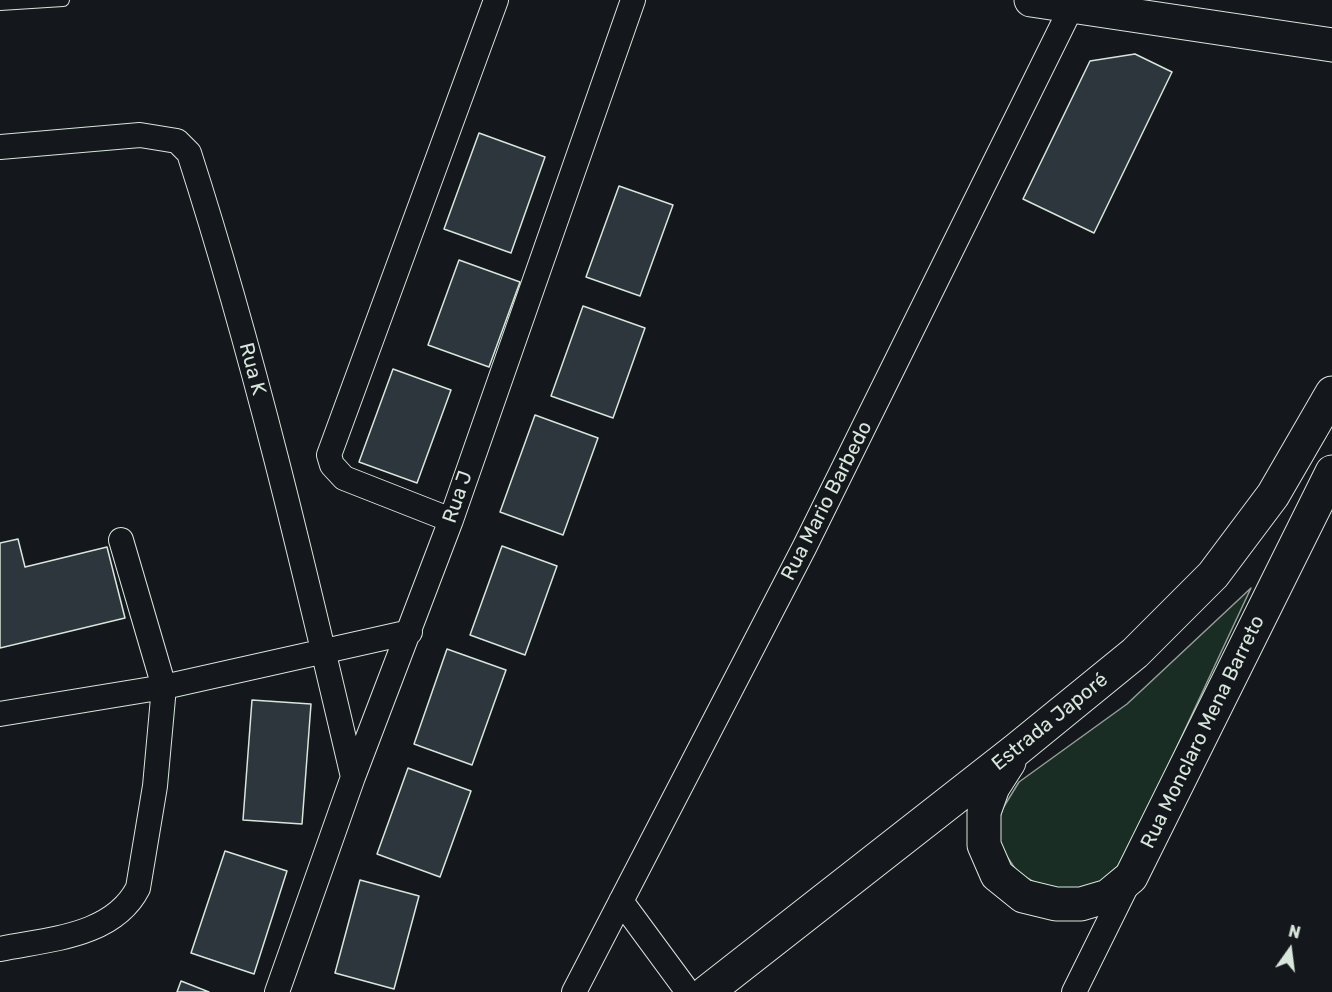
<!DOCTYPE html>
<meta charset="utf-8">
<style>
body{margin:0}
#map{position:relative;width:1332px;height:992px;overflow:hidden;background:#14181c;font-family:Rubik,sans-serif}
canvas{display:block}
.north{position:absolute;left:1260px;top:920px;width:60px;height:60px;-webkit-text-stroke:4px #14181c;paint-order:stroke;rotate:14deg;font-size:16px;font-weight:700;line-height:24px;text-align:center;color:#d8e6dc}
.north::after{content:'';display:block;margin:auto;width:21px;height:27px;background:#d8e6dc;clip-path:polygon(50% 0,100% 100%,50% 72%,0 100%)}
</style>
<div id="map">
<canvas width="1332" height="992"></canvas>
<div class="north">N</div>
</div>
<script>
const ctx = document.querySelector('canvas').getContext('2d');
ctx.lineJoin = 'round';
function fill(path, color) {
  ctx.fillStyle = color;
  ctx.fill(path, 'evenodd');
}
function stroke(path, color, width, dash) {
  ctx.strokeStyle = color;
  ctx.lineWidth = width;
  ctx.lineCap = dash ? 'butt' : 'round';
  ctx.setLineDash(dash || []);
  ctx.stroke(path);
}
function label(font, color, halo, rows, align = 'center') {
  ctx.font = font + ' Rubik,sans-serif';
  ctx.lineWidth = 4.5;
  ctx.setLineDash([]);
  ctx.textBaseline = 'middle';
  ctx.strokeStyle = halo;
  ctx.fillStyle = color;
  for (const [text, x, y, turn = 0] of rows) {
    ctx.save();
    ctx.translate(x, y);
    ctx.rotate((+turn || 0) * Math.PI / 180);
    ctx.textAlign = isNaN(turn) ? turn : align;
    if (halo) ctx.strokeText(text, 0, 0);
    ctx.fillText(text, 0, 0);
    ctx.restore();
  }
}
const green = new Path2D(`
 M 1251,588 L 1146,813 L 1118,866 L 1100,882 L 1073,892 L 1045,888 L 1018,873 L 1000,846 L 997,826 L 1003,808 L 1019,782 L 1127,704 Z`);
fill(green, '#1a2d24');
stroke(green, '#939e99', 1.5);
const building = new Path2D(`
 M 1135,54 L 1172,72 L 1094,233 L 1023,199 L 1090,61 Z
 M 479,133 L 545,157 L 511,253 L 444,229 Z
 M 619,186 L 673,205 L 640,296 L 586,277 Z
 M 459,260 L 520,282 L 489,367 L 428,345 Z
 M 583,306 L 645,328 L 613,418 L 551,396 Z
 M 393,369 L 451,390 L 417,483 L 359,462 Z
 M 535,415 L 598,438 L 563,535 L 500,512 Z
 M 18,539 L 25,567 L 107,547 L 125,618 L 0,648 L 0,543 Z
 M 502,546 L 557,566 L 525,655 L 470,635 Z
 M 447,649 L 506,670 L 472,765 L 414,744 Z
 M 252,700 L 311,704 L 302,824 L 243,820 Z
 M 408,768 L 471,791 L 440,877 L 377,854 Z
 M 225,851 L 287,871 L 254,974 L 191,953 Z
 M 360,880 L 419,896 L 394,989 L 335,973 Z
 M 181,981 L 209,992 L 177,992 Z`);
fill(building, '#2c363c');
stroke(building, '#d8e6dc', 1.5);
const lane = new Path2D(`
 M 0,4 L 63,0`);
const street = new Path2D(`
 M 0,147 L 140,135 L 177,141 L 189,153 C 255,358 304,568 353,777
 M 451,520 L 344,478 L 332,465 L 329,455 L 496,0
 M 121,540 L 164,687 L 410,632
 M 0,714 L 164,687 L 155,786 L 138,888 C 113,937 48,939 0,949
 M 621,901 L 688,992
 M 277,992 L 353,777 L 451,520 L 633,0
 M 574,992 L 804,548 L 1072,6
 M 1074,992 L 1129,881`);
const secondary = new Path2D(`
 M 1031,0 L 1332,45`);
const primary = new Path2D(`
 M 1009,762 L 993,787 L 984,812 L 984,845 L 997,875 L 1023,896 L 1056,904 L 1081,904 L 1108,896 L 1131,877 L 1332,472
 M 707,992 L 1016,750 L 1135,653 L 1213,575 L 1273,495 L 1332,393`);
stroke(lane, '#d8e6dc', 14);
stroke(street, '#d8e6dc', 26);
stroke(secondary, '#d8e6dc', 35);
stroke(primary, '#d8e6dc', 35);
stroke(lane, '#14181c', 12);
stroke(street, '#14181c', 24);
stroke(secondary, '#14181c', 33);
stroke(primary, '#14181c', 33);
label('20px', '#d8e6dc', '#14181c', [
 ["Rua K",252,369,75],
 ["Rua J",458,497,-71],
 ["Rua Mario Barbedo",827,501,-63],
 ["Estrada Japoré",1050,722,-39],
 ["Rua Monclaro Mena Barreto",1203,732,-64]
]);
</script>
